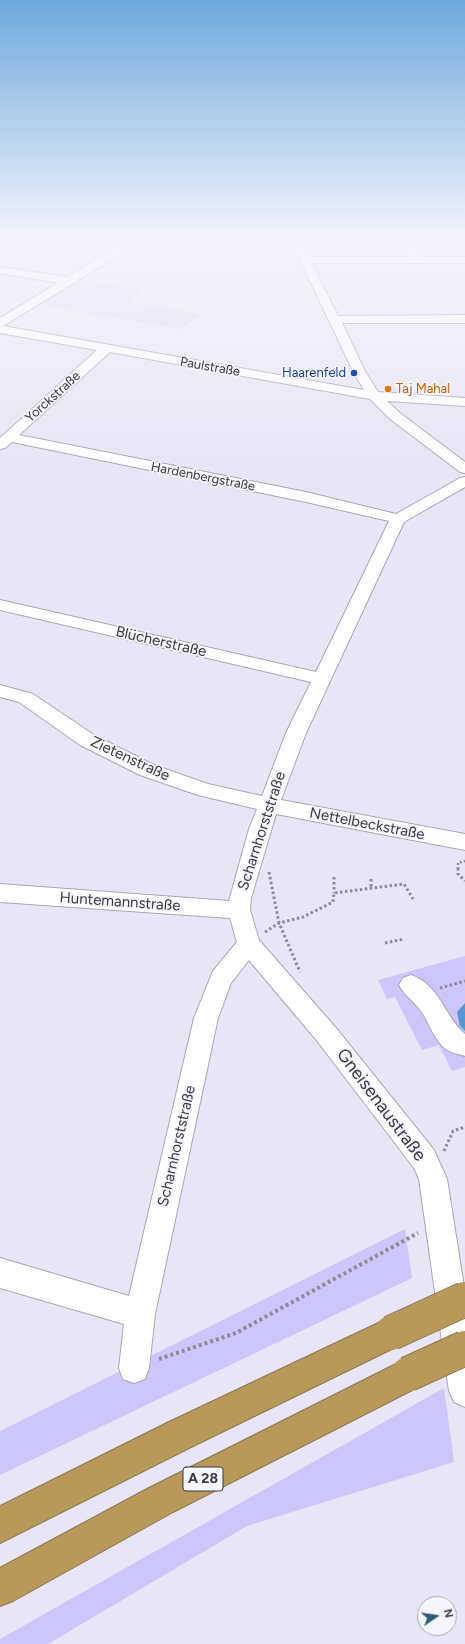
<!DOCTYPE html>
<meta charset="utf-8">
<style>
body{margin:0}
#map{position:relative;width:465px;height:1644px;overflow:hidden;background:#e8e6f6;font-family:Figtree,sans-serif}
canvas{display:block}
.north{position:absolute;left:417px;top:1596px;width:40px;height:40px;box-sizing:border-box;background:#f5f5fe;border:1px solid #abaab2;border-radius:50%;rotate:77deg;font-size:11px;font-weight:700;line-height:16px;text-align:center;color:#3b3a41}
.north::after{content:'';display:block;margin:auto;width:14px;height:18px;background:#2b5d7a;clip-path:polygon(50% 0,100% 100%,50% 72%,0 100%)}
</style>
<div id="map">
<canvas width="465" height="1644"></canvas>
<div class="north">N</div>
</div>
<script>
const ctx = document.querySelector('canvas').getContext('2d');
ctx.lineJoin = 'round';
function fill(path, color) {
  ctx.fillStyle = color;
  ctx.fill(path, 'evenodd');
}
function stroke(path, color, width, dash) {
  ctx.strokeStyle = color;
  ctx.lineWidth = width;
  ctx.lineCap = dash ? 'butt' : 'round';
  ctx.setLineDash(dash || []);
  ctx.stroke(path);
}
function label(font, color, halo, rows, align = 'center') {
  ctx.font = font + ' Figtree,sans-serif';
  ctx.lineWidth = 3.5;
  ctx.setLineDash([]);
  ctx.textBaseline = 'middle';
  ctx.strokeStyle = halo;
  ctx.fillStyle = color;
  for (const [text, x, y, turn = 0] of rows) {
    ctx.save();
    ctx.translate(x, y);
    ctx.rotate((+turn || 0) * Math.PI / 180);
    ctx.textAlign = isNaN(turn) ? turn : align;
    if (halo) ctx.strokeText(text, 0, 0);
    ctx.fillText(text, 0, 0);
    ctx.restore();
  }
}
fill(new Path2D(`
 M 136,240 L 187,248 L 179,254 L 127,245 Z
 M 74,278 L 142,290 L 127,302 L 200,314 L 182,329 L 32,303 Z`), '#dbd9f0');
fill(new Path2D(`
 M 465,956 L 465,1067 L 452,1071 L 439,1045 L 422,1050 L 395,997 L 387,999 L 378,980 Z
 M 405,1229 L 412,1278 L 0,1475 L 0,1431 Z
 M 444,1388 L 454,1462 L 247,1526 L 48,1644 L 0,1644 L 0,1639 Z`), '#ccc6fa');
fill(new Path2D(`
 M 465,1003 L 465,1031 L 460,1026 L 457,1012 Z`), '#5598cf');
const minor = new Path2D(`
 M 42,237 L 65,237 L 120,245 L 134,237 L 146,237 L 126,251 L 3,326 L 364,390 L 353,371 L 289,237 L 299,237 L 309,257 L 409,257 L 399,237 L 409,237 L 420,257 L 465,257 L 465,263 L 312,263 L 338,316 L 465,315 L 465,323 L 342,323 L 365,371 L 378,392 L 465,398 L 465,406 L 387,401 L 400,413 L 465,462 L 465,473 L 460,472 L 390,419 L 370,399 L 110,352 L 19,435 L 306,492 L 396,514 L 460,478 L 465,477 L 465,487 L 404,522 L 306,733 L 281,800 L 465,834 L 465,850 L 276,814 L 251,898 L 250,910 L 259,940 L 336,1028 L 434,1150 L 447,1179 L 465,1293 L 465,1407 L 454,1402 L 449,1391 L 419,1179 L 414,1168 L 318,1042 L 249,960 L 231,983 L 218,1018 L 155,1314 L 149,1368 L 145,1379 L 134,1383 L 123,1379 L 119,1368 L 124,1324 L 0,1288 L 0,1258 L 129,1296 L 194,1018 L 213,971 L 237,942 L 230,918 L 0,902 L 0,884 L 229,901 L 249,829 L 257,809 L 198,795 L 140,775 L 80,745 L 19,702 L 0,697 L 0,685 L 33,694 L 94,735 L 154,765 L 208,784 L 262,796 L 286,733 L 311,682 L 0,610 L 0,600 L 316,672 L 389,521 L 306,502 L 12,442 L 5,448 L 0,449 L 0,438 L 97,350 L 0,333 L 0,318 L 58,283 L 0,273 L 0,267 L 67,277 L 111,250 L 47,240 Z
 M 411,975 C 440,985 444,1016 465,1034 L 465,1056 C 460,1054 452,1053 447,1050 C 435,1042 429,1022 421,1011 C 414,1001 404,995 399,985 L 403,978 Z`);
const highway = new Path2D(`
 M 391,1317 L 402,1322 L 407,1333 L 402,1344 L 191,1447 L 0,1543 L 0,1506 L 167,1423 Z
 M 408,1358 L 420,1362 L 424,1374 L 420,1386 L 173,1512 L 13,1601 L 0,1606 L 0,1568 L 149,1488 Z`);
stroke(minor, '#a8a7b6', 2);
stroke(highway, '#8d7851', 2);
stroke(new Path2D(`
 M 231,241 L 283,239`), '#8c8b96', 1.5, [1, 1]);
stroke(new Path2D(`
 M 458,869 L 458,863 L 465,861`), '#8c8b96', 2.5, [2, 2]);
stroke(new Path2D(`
 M 458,868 L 458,874 L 465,881
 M 269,872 L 279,923 L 300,972
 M 334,877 L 334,893
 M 371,879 L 371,888
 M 265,932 L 279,923 L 303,917 L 333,902 L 334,893 L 404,884 L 413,899
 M 385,943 L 404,939
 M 440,988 L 465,981
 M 444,1151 L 453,1131 L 465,1127`), '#8c8b96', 3, [2.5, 2.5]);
stroke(new Path2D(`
 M 159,1359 L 236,1333 L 418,1233`), '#8c8b96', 4, [3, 3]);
fill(minor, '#fff');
fill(highway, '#b99959');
const highwayBridge = new Path2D(`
 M 391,1333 L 465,1299
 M 408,1374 L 465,1348`);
stroke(highwayBridge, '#8d7851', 36, []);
stroke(highwayBridge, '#b99959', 34);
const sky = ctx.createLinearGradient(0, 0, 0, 467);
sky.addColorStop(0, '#6da9de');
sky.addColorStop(0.51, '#f5f4fb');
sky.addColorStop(1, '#f5f4fb00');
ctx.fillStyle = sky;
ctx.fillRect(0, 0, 465, 467);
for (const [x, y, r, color] of [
 [354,373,4,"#1a4fb4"],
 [388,389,4,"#e8710a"]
]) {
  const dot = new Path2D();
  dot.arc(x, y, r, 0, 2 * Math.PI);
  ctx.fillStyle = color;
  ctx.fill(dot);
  stroke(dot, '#f5f5fe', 1.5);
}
label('13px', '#3b3a41', '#f5f5fe', [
 ["Paulstraße",210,367,10],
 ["Yorckstraße",53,397,-42],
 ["Hardenbergstraße",203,477,11]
]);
label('13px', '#164399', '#f5f5fe', [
 ["Haarenfeld",346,373]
], 'right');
label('13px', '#c56008', '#f5f5fe', [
 ["Taj Mahal",396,389]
], 'left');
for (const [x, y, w] of [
 [203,1479,40]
]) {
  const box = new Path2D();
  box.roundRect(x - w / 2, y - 12, w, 24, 3);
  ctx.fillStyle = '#f5f5fe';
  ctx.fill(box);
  stroke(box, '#3b3a41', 1);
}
label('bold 14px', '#3b3a41', null, [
 ["A 28",203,1479]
]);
label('15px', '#3b3a41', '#f5f5fe', [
 ["Blücherstraße",161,642,13],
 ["Zietenstraße",130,759,25],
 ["Nettelbeckstraße",367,824,11],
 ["Scharnhorststraße",262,831,-72],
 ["Huntemannstraße",120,902,4],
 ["Scharnhorststraße",177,1146,-77]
]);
label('18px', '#3b3a41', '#f5f5fe', [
 ["Gneisenaustraße",381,1105,53]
]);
</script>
